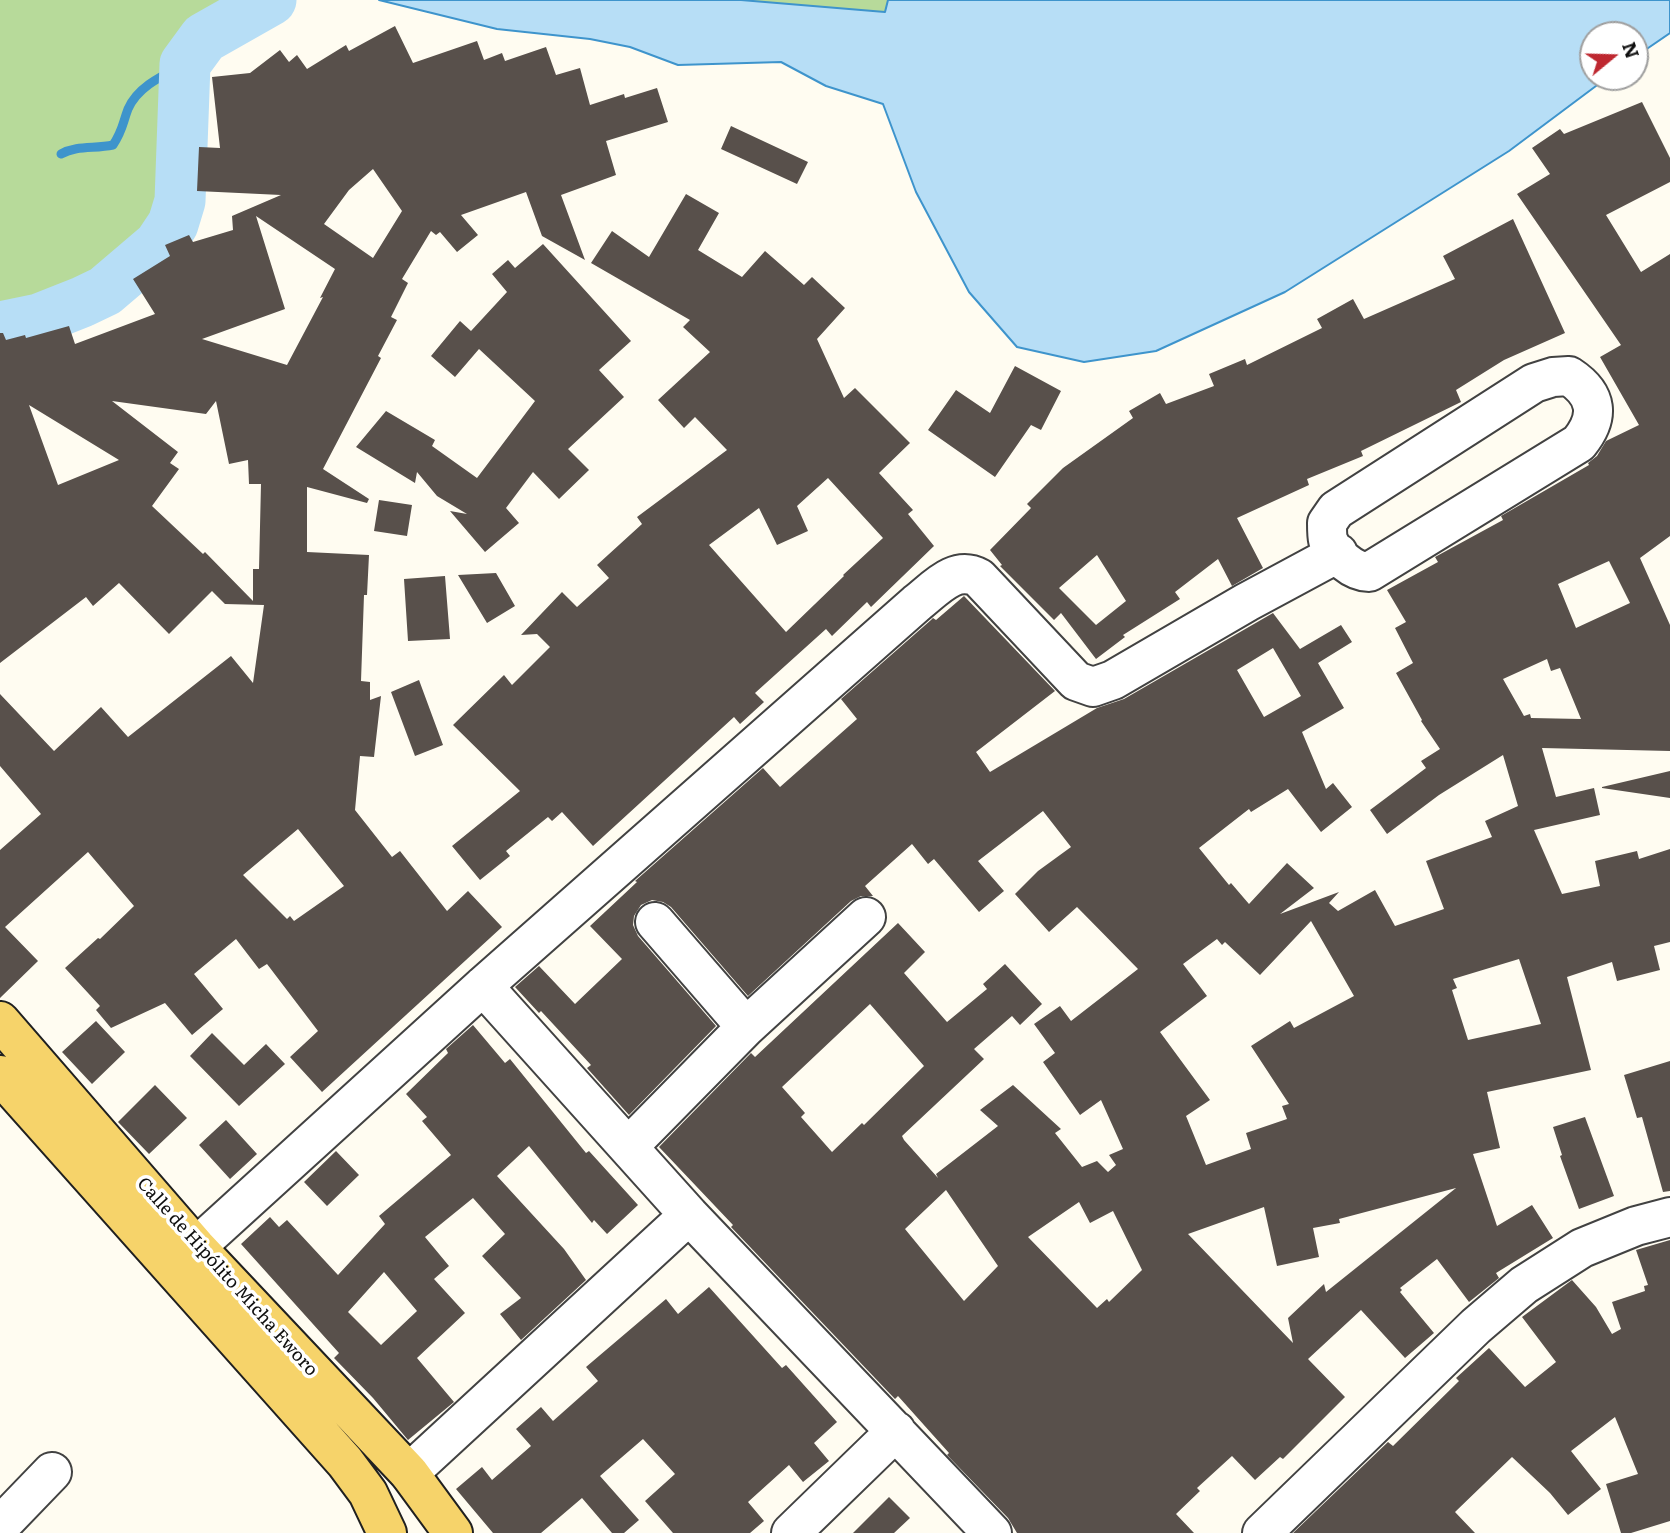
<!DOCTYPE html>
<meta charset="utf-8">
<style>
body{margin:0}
#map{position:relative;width:1670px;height:1533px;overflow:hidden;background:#fffcf1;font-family:Literata,serif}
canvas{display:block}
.north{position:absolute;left:1579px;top:21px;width:70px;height:70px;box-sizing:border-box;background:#fff;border:2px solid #9f9f9f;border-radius:50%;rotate:71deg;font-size:19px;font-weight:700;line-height:28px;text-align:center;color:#0f0f0f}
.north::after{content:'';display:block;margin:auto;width:24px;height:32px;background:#be2830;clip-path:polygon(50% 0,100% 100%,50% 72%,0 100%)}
</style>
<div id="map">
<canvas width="1670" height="1533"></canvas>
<div class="north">N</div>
</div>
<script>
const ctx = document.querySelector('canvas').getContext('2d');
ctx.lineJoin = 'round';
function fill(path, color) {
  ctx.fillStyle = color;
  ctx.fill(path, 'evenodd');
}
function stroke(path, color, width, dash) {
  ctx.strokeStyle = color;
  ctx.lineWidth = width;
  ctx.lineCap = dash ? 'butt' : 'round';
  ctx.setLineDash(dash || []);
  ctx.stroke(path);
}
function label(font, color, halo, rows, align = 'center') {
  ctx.font = font + ' Literata,serif';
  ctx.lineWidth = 7;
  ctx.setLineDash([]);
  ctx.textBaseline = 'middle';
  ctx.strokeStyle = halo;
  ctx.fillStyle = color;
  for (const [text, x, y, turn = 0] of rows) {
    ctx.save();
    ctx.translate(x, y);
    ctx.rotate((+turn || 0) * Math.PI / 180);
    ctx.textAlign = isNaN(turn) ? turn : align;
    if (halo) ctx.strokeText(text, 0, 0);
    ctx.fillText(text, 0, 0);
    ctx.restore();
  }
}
fill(new Path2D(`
 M 0,0 L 282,0 L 251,18 L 195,44 L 188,170 L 179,242 L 113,293 L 39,320 L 0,323 Z
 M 741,0 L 888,0 L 885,12 Z`), '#b7da9a');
const water = new Path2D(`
 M 379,0 L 741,0 L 885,12 L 888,0 L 1670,0 L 1670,33 L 1635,57 L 1635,35 L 1593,35 L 1593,77 L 1608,77 L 1509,151 L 1285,292 L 1156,351 L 1084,362 L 1017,347 L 969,292 L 916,192 L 883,104 L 826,86 L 781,62 L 678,65 L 630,47 L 590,39 L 497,29 Z`);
fill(water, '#b7def6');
stroke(water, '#3e94cc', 2);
stroke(new Path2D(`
 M 61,154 C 77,145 94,149 113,145 C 123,130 122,125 128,109 C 138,86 164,75 185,64`), '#3e94cc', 9);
stroke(new Path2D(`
 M 0,327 L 39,319 L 82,302 L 105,291 L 159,245 L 173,224 L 180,201 L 185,64 L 204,38 L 271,0`), '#b7def6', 51);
fill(new Path2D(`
 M 395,26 L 413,63 L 477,41 L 484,60 L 502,53 L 505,61 L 546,47 L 556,75 L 580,68 L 590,105 L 624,94 L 625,98 L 657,88 L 668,122 L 606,141 L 616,175 L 561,195 L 585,260 L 542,236 L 526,192 L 461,215 L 478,235 L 457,252 L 440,232 L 436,235 L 431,231 L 402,279 L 408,283 L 391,317 L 397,320 L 378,356 L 381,358 L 323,469 L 369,499 L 367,503 L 307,487 L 307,552 L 369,555 L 367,595 L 364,595 L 361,681 L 370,682 L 370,700 L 381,696 L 374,757 L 360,756 L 355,810 L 392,857 L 400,851 L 447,911 L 468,891 L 502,927 L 322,1092 L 290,1057 L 318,1031 L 267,964 L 259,969 L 236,939 L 194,974 L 223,1009 L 192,1035 L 165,1003 L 111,1028 L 96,1010 L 100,1006 L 65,968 L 98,938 L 100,939 L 134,906 L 88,852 L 5,927 L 38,961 L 0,998 L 0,850 L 41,814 L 0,766 L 0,694 L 54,751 L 101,707 L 128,737 L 231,656 L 253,683 L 264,605 L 225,604 L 212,591 L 169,634 L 119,583 L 93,606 L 86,597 L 0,663 L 0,333 L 3,333 L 6,340 L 25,335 L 26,338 L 69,326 L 75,344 L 155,314 L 133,279 L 170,256 L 165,245 L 189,235 L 193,242 L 233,230 L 232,216 L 281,195 L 197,191 L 199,147 L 220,148 L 212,77 L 250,73 L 280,50 L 289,62 L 297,55 L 307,69 L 346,45 L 349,51 ZM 373,169 L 402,211 L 373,258 L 324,224 L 349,190 ZM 256,216 L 335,269 L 320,298 L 323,297 L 287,365 L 202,339 L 285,309 ZM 112,401 L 206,414 L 216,401 L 229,464 L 248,460 L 249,484 L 261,484 L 259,569 L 253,569 L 253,601 L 205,552 L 203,554 L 152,506 L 179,469 L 170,463 L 178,452 ZM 29,405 L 119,460 L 58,485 ZM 298,829 L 344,886 L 294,921 L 290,916 L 287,919 L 243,875 Z
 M 1642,102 L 1670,158 L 1670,182 L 1606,215 L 1641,272 L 1670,254 L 1670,536 L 1640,558 L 1670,625 L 1670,751 L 1542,748 L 1556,797 L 1594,788 L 1600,815 L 1534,830 L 1562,894 L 1600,886 L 1595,861 L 1637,851 L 1639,859 L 1670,849 L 1670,942 L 1654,946 L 1660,970 L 1617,981 L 1612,962 L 1567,977 L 1591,1070 L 1487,1092 L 1500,1148 L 1473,1154 L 1497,1226 L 1532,1205 L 1553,1238 L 1496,1273 L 1499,1278 L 1469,1302 L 1437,1259 L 1400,1288 L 1402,1290 L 1400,1292 L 1434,1333 L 1405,1358 L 1361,1310 L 1308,1359 L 1345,1397 L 1283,1459 L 1280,1457 L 1255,1480 L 1232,1456 L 1197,1488 L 1200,1491 L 1176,1514 L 1194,1533 L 1017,1533 L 1008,1518 L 947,1455 L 949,1453 L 898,1396 L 895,1399 L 731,1227 L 733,1225 L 659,1147 L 751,1053 L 755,1057 L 898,923 L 925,952 L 904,973 L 947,1022 L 987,989 L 983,984 L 1005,964 L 1042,1004 L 1020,1025 L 1012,1016 L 974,1049 L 984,1059 L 902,1136 L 904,1140 L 938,1178 L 936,1174 L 998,1126 L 980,1110 L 1013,1085 L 1061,1129 L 1055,1133 L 1082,1167 L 1097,1161 L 1108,1172 L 1116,1165 L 1109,1155 L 1123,1149 L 1101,1100 L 1080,1115 L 1043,1062 L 1055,1053 L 1034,1024 L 1060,1006 L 1071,1021 L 1138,969 L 1077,907 L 1049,932 L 1015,894 L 1038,871 L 1071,847 L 1043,811 L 978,861 L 1004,891 L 979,912 L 934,859 L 928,864 L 912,844 L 865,886 L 873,896 L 861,896 L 851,901 L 748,996 L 671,907 L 663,902 L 652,900 L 641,905 L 634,916 L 633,925 L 638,936 L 716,1026 L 629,1115 L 587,1068 L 591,1065 L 541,1011 L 539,1013 L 515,987 L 539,966 L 575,1004 L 622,959 L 590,926 L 637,882 L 635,881 L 763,768 L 780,787 L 857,719 L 841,699 L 931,620 L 933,618 L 936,620 L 964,596 L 1055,691 L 976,752 L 990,772 L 1097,708 L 1124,699 L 1273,613 L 1300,649 L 1341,625 L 1352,642 L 1318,663 L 1344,708 L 1302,732 L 1326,789 L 1333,783 L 1352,807 L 1321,832 L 1288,789 L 1251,812 L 1249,809 L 1199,848 L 1229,885 L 1231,883 L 1249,904 L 1287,863 L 1314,888 L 1280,914 L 1339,892 L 1329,903 L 1338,911 L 1375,890 L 1395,926 L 1444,909 L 1426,861 L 1492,837 L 1485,821 L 1518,806 L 1503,755 L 1439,795 L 1387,834 L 1370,810 L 1426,768 L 1421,761 L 1440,749 L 1421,721 L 1422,720 L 1396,673 L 1413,663 L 1395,628 L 1406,622 L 1387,590 L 1438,562 L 1435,557 L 1503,520 L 1501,516 L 1589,465 L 1588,463 L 1597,456 L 1606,441 L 1639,425 L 1600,357 L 1621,345 L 1517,194 L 1550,174 L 1532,148 L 1560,129 L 1564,134 ZM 1609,561 L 1630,603 L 1576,628 L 1558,584 ZM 1273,648 L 1301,696 L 1264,717 L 1237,670 ZM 1547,659 L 1551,671 L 1560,668 L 1581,719 L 1531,718 L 1530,714 L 1524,716 L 1503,679 ZM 1311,921 L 1354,996 L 1294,1028 L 1290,1021 L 1251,1046 L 1289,1104 L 1282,1106 L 1287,1119 L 1246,1133 L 1251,1149 L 1206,1165 L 1186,1116 L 1210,1100 L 1160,1032 L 1207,996 L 1183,964 L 1217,939 L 1222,945 L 1225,942 L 1260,975 ZM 1519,959 L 1541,1024 L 1468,1040 L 1452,990 L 1457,988 L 1453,979 ZM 870,1004 L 924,1066 L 864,1125 L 862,1123 L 832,1152 L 801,1117 L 805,1113 L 782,1087 ZM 1456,1188 L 1326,1292 L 1324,1284 L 1288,1318 L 1293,1343 L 1188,1234 L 1264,1207 L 1277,1266 L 1319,1257 L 1313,1228 L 1340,1223 L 1339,1219 ZM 946,1190 L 998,1266 L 964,1301 L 905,1229 ZM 1079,1202 L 1090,1223 L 1113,1211 L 1142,1270 L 1109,1302 L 1107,1299 L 1097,1308 L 1028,1237 Z
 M 731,126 L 808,162 L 797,184 L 721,149 Z
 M 686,194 L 719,213 L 698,250 L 742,277 L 765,251 L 804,285 L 812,277 L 845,308 L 817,339 L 844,398 L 855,388 L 910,443 L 879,473 L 913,510 L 908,514 L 934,546 L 871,607 L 867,602 L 832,636 L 826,629 L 755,693 L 764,702 L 740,724 L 734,717 L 593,846 L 562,812 L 552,821 L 548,817 L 506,851 L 510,856 L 480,880 L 452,846 L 520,791 L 453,725 L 504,675 L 512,685 L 550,647 L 537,634 L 521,635 L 562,592 L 577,607 L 609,578 L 597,565 L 642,524 L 637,517 L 727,450 L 695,417 L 684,428 L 658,400 L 710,352 L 683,327 L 690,320 L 591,263 L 612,231 L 649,257 ZM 828,478 L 883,538 L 843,575 L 844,576 L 786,632 L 709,545 L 759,508 L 777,545 L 808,531 L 797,506 Z
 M 1513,219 L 1565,333 L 1504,360 L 1456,390 L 1461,402 L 1361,451 L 1363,456 L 1307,479 L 1309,485 L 1237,518 L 1263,568 L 1232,586 L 1218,559 L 1175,592 L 1180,599 L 1123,635 L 1125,637 L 1096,659 L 1061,613 L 1054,620 L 1000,566 L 1002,565 L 990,550 L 1031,508 L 1027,504 L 1063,468 L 1133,418 L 1129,411 L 1160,393 L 1166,404 L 1214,386 L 1209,374 L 1245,359 L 1247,365 L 1322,328 L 1317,319 L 1353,299 L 1364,319 L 1455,279 L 1443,256 ZM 1097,555 L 1126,601 L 1096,625 L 1059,588 Z
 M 543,244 L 631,341 L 599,370 L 624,397 L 568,449 L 589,470 L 559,499 L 533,472 L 506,508 L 519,523 L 485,552 L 450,511 L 467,514 L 437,496 L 417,472 L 415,483 L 356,447 L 386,411 L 435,440 L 432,446 L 477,478 L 535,401 L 479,349 L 455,377 L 431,356 L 460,321 L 471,331 L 507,292 L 492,274 L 508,260 L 515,268 Z
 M 1015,366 L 1061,391 L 1041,430 L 1031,425 L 995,477 L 928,430 L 956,390 L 990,413 Z
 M 379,500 L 412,505 L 407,536 L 374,531 Z
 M 496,573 L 515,606 L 487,623 L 458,575 Z
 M 445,576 L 450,639 L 408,641 L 404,579 Z
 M 419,680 L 443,745 L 415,756 L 391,692 Z
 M 1670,771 L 1670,798 L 1602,788 L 1602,787 Z
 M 96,1021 L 125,1052 L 92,1084 L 62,1052 Z
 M 473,1025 L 505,1063 L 510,1059 L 586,1153 L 589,1151 L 638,1205 L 607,1234 L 594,1220 L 592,1223 L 529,1146 L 497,1176 L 564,1249 L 586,1280 L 521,1340 L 500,1314 L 521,1298 L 482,1256 L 505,1234 L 473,1198 L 425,1237 L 449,1266 L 434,1279 L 465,1313 L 417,1358 L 454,1402 L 408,1440 L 373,1398 L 334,1358 L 339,1353 L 241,1244 L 270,1217 L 279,1227 L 287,1220 L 338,1275 L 385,1224 L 379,1216 L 451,1155 L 422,1121 L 427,1117 L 406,1094 L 448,1053 L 446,1049 ZM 384,1272 L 417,1311 L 381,1345 L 348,1312 Z
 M 212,1033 L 244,1065 L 266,1044 L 285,1064 L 239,1106 L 190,1056 Z
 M 1670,1061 L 1670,1191 L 1663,1192 L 1642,1117 L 1637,1118 L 1624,1075 Z
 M 155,1085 L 187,1118 L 149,1154 L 118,1122 Z
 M 1585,1117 L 1614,1196 L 1579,1209 L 1560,1156 L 1562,1155 L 1553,1127 Z
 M 226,1120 L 257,1154 L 230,1179 L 199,1145 Z
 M 336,1151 L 359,1175 L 327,1206 L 304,1182 Z
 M 1670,1240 L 1670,1521 L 1631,1533 L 1621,1533 L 1606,1484 L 1638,1474 L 1615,1417 L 1571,1451 L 1601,1489 L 1568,1515 L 1550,1493 L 1512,1457 L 1455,1512 L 1475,1533 L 1293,1533 L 1388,1442 L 1393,1446 L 1459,1381 L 1456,1378 L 1489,1348 L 1525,1387 L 1556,1362 L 1522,1317 L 1572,1280 L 1596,1307 L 1612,1334 L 1621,1329 L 1612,1302 L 1645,1291 L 1644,1286 L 1648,1285 L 1636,1250 Z
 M 709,1287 L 782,1368 L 786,1365 L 837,1422 L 814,1443 L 829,1461 L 803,1482 L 789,1465 L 748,1502 L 764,1521 L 750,1533 L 673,1533 L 645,1501 L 675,1474 L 643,1439 L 600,1476 L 639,1520 L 624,1533 L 612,1533 L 582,1498 L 541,1533 L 493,1533 L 456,1489 L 482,1467 L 492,1480 L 531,1446 L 516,1429 L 541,1407 L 553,1421 L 598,1381 L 586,1367 L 666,1299 L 678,1314 Z
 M 889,1497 L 910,1518 L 894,1533 L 853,1533 Z`), '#58504b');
const minor = new Path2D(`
 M 1569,376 C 1598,395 1600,417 1579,443 L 1369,572 C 1353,572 1334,555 1328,540 C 1327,536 1327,528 1327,523 L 1336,510 L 1534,383 L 1553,377 Z
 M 655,922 L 746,1027
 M 483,986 L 689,1215 L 992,1533
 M 628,1147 L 746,1027 L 866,917
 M 196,1247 L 483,986 L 917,603 C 936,588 955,565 979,578 L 1076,681 L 1093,687 L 1113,680 L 1247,602 L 1338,553
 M 409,1473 L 689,1215
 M 0,1526 L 52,1472
 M 791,1533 L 896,1431
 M 1262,1533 L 1476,1326 L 1524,1285 L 1582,1248 L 1636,1226 L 1670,1217`);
const major = new Path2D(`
 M 0,1021 L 196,1247 L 409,1473 L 453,1533
 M 0,1075 L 345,1462 L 368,1493 L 387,1533`);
stroke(minor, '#424242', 42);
stroke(major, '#202020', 42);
stroke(minor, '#fff', 38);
stroke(major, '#f6d36a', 38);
label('18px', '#0f0f0f', '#fff', [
 ["Calle de Hipólito Micha Eworo",227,1277,48]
]);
</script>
